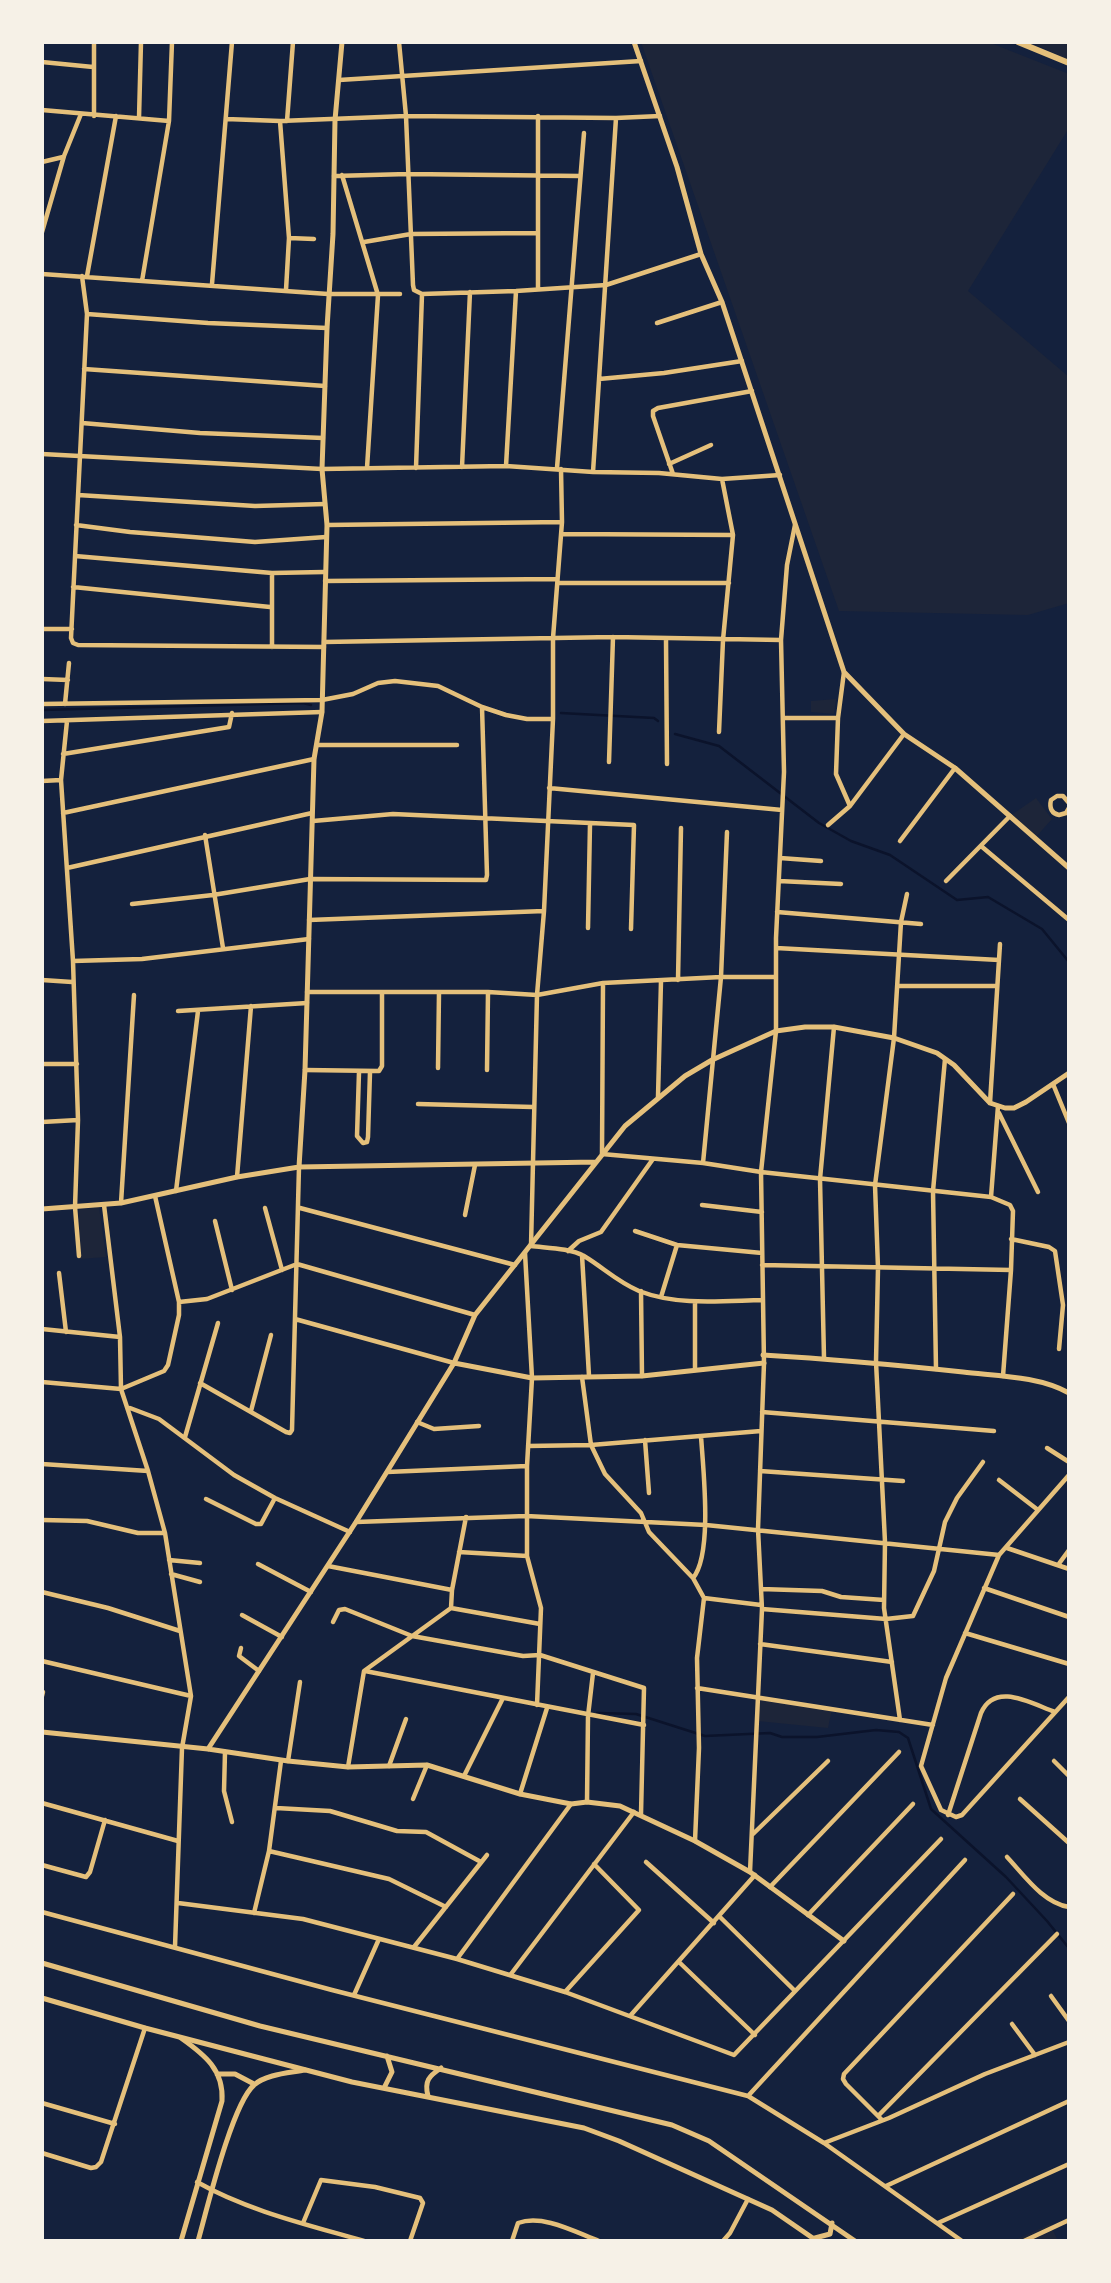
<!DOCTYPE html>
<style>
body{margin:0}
#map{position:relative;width:1111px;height:2283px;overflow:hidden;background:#14213d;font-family:"DejaVu Sans",sans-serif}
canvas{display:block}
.frame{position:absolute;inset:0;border:44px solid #f6f1e7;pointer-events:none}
</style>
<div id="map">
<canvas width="1111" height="2283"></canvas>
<div class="frame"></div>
</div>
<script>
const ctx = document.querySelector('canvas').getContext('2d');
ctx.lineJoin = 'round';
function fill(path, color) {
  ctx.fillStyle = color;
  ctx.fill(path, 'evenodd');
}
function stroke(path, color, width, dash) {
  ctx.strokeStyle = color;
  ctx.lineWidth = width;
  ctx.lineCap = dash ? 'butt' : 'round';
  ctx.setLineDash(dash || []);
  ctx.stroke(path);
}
fill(new Path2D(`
 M 641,42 L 988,42 L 1069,74 L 1069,128 L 968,291 L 1069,377 L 1069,603 L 1028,615 L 839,611 Z
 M 1030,42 L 1069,42 L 1069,60 Z
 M 836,699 L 834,714 L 811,712 L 811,701 Z
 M 1036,798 L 1052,819 L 1035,838 L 1010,816 Z
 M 99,1207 L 106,1257 L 80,1259 L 79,1210 Z
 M 758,1699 L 832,1709 L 828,1728 L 758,1721 Z
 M 1050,2224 L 1058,2241 L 1013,2241 Z`), '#1d2539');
stroke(new Path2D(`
 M 42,710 L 303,703 L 311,705
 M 561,713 L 654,718 L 658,721
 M 675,734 L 719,746 L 819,823 L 851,841 L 890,855 L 957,900 L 988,897 L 1042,929 L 1069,962
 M 597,1713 L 636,1714 L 705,1736 L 770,1733 L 782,1737 L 817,1737 L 876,1730 L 899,1732 L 908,1738 L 931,1809 L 1006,1877 L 1047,1921 L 1068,1947 L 1069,1952
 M 1069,1967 L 1069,1975`), '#0b132b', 2.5);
stroke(new Path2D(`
 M 399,42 L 406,116 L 413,285 L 414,290 L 422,294 L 516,291 L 606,285 L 701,254
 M 42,62 L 93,67
 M 339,80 L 641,61
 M 42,110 L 169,121
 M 94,116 L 94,42
 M 139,118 L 141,42
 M 226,119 L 280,121 L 406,116 L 616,118 L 660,116
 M 280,121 L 289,238 L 286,290
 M 287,121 L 293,42
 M 42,162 L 63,157
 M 342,175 L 378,295 L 367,468
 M 334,176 L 408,174 L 580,176
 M 42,232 L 64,156 L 81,114
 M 289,238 L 314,239
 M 364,242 L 411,234 L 537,233
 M 42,274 L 328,294 L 400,294
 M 82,276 L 87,314 L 71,638 L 73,643 L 78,645 L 324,647
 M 87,276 L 116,116
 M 142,281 L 169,121 L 172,42
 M 212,284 L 232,42
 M 538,288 L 538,116
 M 87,314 L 208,323 L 327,328
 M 657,323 L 722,302
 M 84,369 L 325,386
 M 599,379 L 664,373 L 742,361
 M 82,423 L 200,433 L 323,438
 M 42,454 L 322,469 L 506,466 L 593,472 L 659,473 L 722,479 L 780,475
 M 669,464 L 711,445
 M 506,466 L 516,291
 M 462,467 L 470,292
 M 416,468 L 422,294
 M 557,468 L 584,133
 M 561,469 L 562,522 L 553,638 L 553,719 L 544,911 L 537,995 L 531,1246 C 547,1248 570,1248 584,1256 C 604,1268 616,1281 639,1291 C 678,1306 721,1301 762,1300
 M 593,472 L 616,118
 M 673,474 L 653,416 L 653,411 L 658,408 L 752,391
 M 78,495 L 255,506 L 325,504
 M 76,525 L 130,532 L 255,542 L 326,537
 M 327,525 L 562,522
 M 561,534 L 733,535
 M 75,556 L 272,573 L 324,572
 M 325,581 L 557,579
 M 558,583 L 729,583
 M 73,587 L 270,607
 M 42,629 L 72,629
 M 666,640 L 667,764
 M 324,642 L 613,637 L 781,640
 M 272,647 L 272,573
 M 844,672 L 838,718 L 836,774 L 850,806
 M 42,679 L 68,680
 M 42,704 L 322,700 L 353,694 L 378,683 L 395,681 L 438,686 L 482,707 L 506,715 L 527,719 L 553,719
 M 65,704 L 69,663
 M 783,718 L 838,718
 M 42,721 L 322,712
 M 67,721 L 61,780 L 73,961 L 78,1120 L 75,1207 L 79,1256
 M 719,732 L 723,640 L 733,535 L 722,479
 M 317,745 L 457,745
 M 63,754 L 229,727 L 232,713
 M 609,762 L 613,637
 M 42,781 L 61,780
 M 549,788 L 782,810
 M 1069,803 L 1063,796 L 1057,796 L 1051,800 C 1049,808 1052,814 1059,815 L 1066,813 L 1069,808
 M 63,813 L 314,759
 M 313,821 L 393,814 L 634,825 L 631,929
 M 828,825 L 850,806 L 904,734
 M 205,835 L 223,948
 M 900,841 L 955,768
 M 981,846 L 1069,920
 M 780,858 L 821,861
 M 67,868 L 312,813
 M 779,881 L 841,884
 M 946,881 L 1010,816
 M 132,904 L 213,895 L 310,879 L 486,880 L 487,875 L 482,707
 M 777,912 L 921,924
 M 309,920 L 544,911
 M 588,928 L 590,824
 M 776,948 L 999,960
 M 73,961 L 142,959 L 309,939
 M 42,980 L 72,982
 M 678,980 L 681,828
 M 603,983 L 602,1154 L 703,1163 L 761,1172 L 991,1197 L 1010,1205 L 1013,1211 L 1011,1270 L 1003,1376
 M 898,986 L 997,986
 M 307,992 L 488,992 L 537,995 L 603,983 L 721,977 L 776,977
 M 178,1011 L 307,1003
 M 42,1064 L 77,1064
 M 438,1068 L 439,992
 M 305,1070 L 379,1071 L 382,1066 L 382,993
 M 487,1070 L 488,992
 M 359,1072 L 357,1136 L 363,1143 L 367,1142 L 368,1137 L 370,1072
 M 1053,1084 L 1069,1123
 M 658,1097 L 661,981
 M 990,1103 L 1000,944
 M 418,1104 L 533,1107
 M 999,1113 L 1038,1192
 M 42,1122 L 78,1120
 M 703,1163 L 721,977 L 727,832
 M 237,1177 L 251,1006
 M 176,1191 L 198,1011
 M 991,1197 L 998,1106
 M 121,1203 L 134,995
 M 104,1205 L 120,1337 L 121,1389 L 148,1471 L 165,1533 L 191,1696 L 182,1748 L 175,1947
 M 702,1205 L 762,1212
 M 265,1208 L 282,1270
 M 300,1208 L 515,1265
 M 465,1215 L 475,1165
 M 215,1221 L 232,1290
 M 635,1231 L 677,1245 L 762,1253
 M 1011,1239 L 1049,1247 L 1055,1251 L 1063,1305 L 1059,1349
 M 568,1251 L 579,1241 L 601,1232 L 653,1159
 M 525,1253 L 532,1378 L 527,1466 L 527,1556 L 541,1608 L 537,1705
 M 582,1255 L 589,1376
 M 762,1265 L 1011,1270
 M 59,1273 L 66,1332
 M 641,1291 L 642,1376
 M 661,1297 L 677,1245
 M 179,1302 L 207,1299 L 297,1264 L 475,1315
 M 695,1302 L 695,1370
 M 295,1319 L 454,1363
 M 42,1329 L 120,1337
 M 824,1358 L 820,1179 L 834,1027
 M 936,1369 L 933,1191 L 945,1059
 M 582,1377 L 591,1445 L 605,1474 L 641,1513 L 649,1532 L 693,1578 L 704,1598
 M 42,1382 L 121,1389 L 164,1371 L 168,1365 L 179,1315 L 179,1302 L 155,1196
 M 200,1383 L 286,1432 L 290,1433 L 292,1430 L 299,1167
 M 130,1408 L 159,1419 L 234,1475 L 275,1498 L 350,1532
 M 251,1411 L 271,1335
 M 762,1412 L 994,1431
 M 417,1422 L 434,1429 L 479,1426
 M 185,1437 L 218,1323
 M 645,1440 L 649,1493
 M 528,1446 L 591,1445 L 761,1431
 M 1047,1448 L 1069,1462
 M 42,1464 L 148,1471
 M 760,1471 L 903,1481
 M 387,1472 L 527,1466
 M 1069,1475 L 999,1555 L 946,1678 L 921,1766 L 941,1810 L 956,1817 L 962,1815 L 1069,1697
 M 999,1480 L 1038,1510
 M 206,1499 L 256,1524 L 261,1524 L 275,1498
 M 42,1520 L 87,1521 L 138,1533 L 165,1533
 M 356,1522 L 526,1516 L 706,1525 L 999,1555
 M 1007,1548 L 1069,1569
 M 459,1552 L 527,1556
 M 169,1560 L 200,1563
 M 258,1564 L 311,1592
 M 1058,1565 L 1069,1550
 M 328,1566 L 452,1590
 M 171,1574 L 200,1582
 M 693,1578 C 713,1554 703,1468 701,1436
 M 984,1588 L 1069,1617
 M 761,1589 L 822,1591 L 841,1597 L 884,1600
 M 42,1592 L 108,1608 L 180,1631
 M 704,1598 L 761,1605
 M 451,1608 L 540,1624
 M 762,1609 L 886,1619 L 913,1616 L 934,1571 L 945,1522 L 957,1498 L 983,1462
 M 242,1615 L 282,1637
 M 333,1622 L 339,1610 L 345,1609 L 412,1636 L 523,1656 L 540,1655 L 644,1688 L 641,1814
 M 965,1633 L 1069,1664
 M 760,1644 L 892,1662
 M 241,1648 L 239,1656 L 259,1671
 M 42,1661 L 191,1696
 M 365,1671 L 644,1725
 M 697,1688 L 933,1725
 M 42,1696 L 43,1692
 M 900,1720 L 884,1608 L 885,1542 L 876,1362 L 878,1268 L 875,1185 L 894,1038 L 901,922 L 907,894
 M 225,1752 L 224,1791 L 232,1822
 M 288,1761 L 300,1682
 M 1054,1761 L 1069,1776
 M 389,1766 L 406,1719
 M 348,1767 L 364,1671 L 451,1608 L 452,1590 L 466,1517
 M 464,1776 L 502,1700
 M 520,1794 L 547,1708
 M 413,1799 L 427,1765
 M 1020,1799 L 1069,1843
 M 587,1802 L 588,1716 L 593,1673
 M 42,1803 L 178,1841
 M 276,1808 L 330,1811 L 397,1831 L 426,1832 L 481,1862
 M 948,1815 L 981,1713 C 995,1681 1032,1704 1055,1712
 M 753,1834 L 828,1761
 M 695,1841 L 699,1748 L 697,1658 L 704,1598
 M 269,1851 L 389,1879 L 446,1907
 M 1007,1857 C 1024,1875 1043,1903 1069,1907
 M 646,1862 L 714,1923
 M 42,1865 L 86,1877 L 90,1872 L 105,1820
 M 750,1872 L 762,1609 L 758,1529 L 764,1363 L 761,1172 L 776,1031 L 776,938 L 784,772 L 781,640 L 787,565 L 795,525
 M 770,1887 L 899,1752
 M 178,1903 L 303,1919 L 457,1959 L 565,1992 L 734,2055 L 941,1839
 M 42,1912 L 332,1990 L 748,2096 L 824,2143 L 962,2241
 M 254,1913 L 269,1851 L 281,1761
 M 808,1915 L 913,1804
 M 720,1917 L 795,1991
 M 414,1947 L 487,1855
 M 457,1959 L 571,1804
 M 680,1963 L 755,2035
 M 511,1974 L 634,1812
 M 565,1992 L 639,1910 L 594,1864
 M 354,1995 L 379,1939
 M 1051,1996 L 1069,2021
 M 630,2016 L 755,1875
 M 1012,2024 L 1035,2055
 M 748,2096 L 965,1860
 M 42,2103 L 115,2124
 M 878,2116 L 1057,1934
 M 882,2120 L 846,2084 L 843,2079 L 844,2074 L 1013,1894
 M 824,2143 L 889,2118 L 985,2074 L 1069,2042
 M 42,2153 L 91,2168 L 96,2167 L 101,2162 L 145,2028
 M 197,2182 C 248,2211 309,2225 364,2241
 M 886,2186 L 1069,2101
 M 303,2223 L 321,2180 L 375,2187 L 420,2198 L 423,2203 L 410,2241
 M 938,2223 L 1069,2164
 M 512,2241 L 518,2223 C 543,2214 575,2232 599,2241
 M 723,2241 L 730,2233 L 748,2199
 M 1024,2241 L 1069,2220`), '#e5c07b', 4.5);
stroke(new Path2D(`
 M 634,42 L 677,167 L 701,254 L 722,302 L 844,672 L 904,734 L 955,768 L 1069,868
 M 299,1167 L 305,1070 L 314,759 L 322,712 L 327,525 L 322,469 L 327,328 L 333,234 L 335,120 L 342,42
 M 42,1209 L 121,1203 L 237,1177 L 299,1167 L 596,1162
 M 763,1355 C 830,1359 897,1365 963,1372 C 997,1376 1039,1376 1069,1393
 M 454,1363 L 532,1378 L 642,1376 L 764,1363
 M 42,1732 L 208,1749 L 288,1761 L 348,1767 L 427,1765 L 520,1794 L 571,1804 L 587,1802 L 620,1806 L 695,1841 L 750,1872 L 844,1941
 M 208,1749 L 356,1522 L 454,1363 L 475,1315 L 625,1126 L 685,1076 L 712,1060 L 776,1031 L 805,1027 L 834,1027 L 894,1038 L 937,1053 L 954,1065 L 990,1103 L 1005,1108 L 1014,1108 L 1026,1102 L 1069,1073
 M 181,2038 C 205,2055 224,2070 222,2101 L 181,2241
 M 217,2074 L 235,2074 L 254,2084
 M 198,2241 C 207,2209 232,2104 254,2085 C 266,2074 290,2073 305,2070`), '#e5c07b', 5);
stroke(new Path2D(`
 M 42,1963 L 260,2026 L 672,2125 L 709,2141 L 855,2241
 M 42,1998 L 145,2028 L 352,2082 L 584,2128 L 619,2141 L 772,2210 L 817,2241
 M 384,2088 L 392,2072 L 387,2056
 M 428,2096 C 424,2081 429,2076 441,2068
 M 815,2238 L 830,2234 L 832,2223`), '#e5c07b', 5);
stroke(new Path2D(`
 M 1018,42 L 1069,63`), '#e5c07b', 6);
</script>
